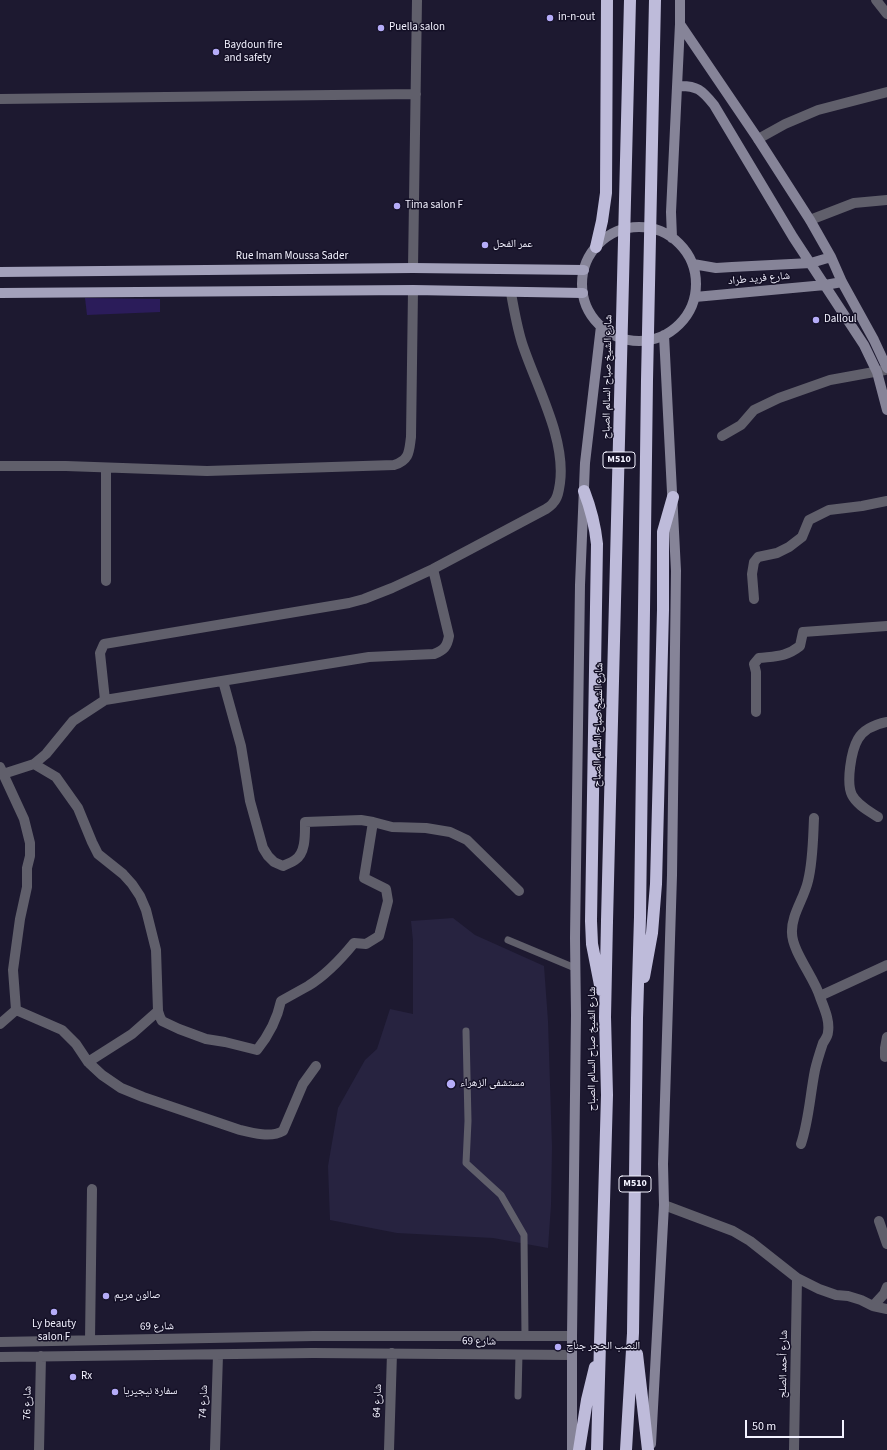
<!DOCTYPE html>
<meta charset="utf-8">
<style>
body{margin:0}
#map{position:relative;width:887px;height:1450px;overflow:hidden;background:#1d1930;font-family:"Source Sans 3",sans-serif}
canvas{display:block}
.scale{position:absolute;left:745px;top:1420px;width:99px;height:18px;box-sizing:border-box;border:2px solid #f3f2ff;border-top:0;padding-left:5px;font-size:12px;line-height:14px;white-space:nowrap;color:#f3f2ff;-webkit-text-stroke:3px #141026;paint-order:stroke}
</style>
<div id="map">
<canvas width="887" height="1450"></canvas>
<div class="scale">50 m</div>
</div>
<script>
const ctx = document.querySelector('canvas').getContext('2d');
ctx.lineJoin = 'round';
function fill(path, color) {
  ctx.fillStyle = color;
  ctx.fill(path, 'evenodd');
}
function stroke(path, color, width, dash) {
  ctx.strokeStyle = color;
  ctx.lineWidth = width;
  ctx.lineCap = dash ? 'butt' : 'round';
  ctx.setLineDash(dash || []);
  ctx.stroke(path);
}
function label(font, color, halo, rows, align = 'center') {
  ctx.font = font + ' "Source Sans 3","Noto Naskh Arabic",sans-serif';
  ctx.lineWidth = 3;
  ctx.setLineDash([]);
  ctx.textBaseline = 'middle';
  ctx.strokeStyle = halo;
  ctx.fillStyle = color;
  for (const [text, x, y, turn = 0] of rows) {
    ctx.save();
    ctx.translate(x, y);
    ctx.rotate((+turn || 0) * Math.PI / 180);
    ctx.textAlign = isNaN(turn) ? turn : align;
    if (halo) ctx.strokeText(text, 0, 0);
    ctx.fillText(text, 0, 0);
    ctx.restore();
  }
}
fill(new Path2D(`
 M 453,918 L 475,935 L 544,966 L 548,1021 L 552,1147 L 551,1205 L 548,1248 L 493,1238 L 397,1233 L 330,1220 L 328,1166 L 338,1108 L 365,1060 L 377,1049 L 390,1009 L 413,1014 L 413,941 L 411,921 Z`), '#272340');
fill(new Path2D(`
 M 85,298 L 160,299 L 160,312 L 87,315 Z`), '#2b1c5a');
stroke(new Path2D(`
 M 508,940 L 575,968
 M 466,1031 L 468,1121 L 466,1163 L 501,1195 L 524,1235 L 525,1336
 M 518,1396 L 519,1354`), '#605f6b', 7);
stroke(new Path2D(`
 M 876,0 L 887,14
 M 0,99 L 416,94
 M 758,139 L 785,124 L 818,110 L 887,92
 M 810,220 L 854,203 L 887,200
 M 413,268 L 417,0
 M 722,436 L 741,425 L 754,410 L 779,398 L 830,380 L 885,370
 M 0,466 L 66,466 L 207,471 L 394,465 C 410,460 409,451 411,437 L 413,290
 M 106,468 L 106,581
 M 754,599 L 752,574 L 754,562 L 758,557 L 777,553 L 789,547 L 802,537 L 809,520 L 829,510 L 862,506 L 887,501
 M 105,700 L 100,653 L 104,644 L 349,603 L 364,599 L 392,588 L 433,569 L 546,509 C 549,507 552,505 553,503 C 558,498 559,490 560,483 C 566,438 536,386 522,343 C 517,327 514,310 511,293
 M 756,712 L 756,672 L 754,664 L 759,658 C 776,656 786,657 800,646 L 803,632 L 887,626
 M 34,764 L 46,754 L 73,721 L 105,700 L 369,657 L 434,654 C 444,650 447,647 449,636 L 433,569
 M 0,767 L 24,819 L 30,843 L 30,856 L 27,868 L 27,887 L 20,919 L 13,970 L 16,1010 L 0,1024
 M 3,774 L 34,764 L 56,777 L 78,808 L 92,842 L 98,854 L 123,874 L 132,884 L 140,896 L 146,910 L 156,950 L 158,1011 L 160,1017 L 162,1021 L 179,1029 L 206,1039 L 225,1042 L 257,1050 C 269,1035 277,1020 281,1001 C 290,996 299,991 308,986 C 326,975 341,959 354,943 L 366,944 L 379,936 L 388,901 L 386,889 L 364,878 L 373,822 L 361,820 L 305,822 C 305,834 306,853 295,860 C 291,863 287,864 283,866 L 274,862 L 268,856 L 263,848 L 250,801 L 241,746 L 223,681
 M 878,817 C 869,811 857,805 852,795 C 846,783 851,751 858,739 C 864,729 877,724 887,722
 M 373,822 L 392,827 L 426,828 L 450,832 L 467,840 L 519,891
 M 820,996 L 887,965
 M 16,1010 L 62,1030 L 76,1044 L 88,1062 L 102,1075 L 121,1088 L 143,1097 L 240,1130 C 252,1133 271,1138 283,1131 L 303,1084 L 316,1066
 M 885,1057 L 885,1048 L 887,1037
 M 88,1062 L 132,1034 L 158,1011
 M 801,1144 C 809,1120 810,1095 815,1070 C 817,1061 820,1052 823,1043 C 825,1040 828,1036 828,1032 C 830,1020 824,1008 820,997 C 815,979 792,951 792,933 C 791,915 804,899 808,881 C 813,861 813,839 814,818
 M 664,1205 L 733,1231 L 750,1241 L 797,1278 L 819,1289 L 836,1295 L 848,1296 L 861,1300 L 873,1306 L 887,1309
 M 879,1221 L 887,1244
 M 873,1306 L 884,1294 L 887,1287
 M 90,1340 L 92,1189
 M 0,1342 L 314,1336 L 572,1336
 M 0,1357 L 313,1353 L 572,1355
 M 39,1450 L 41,1356
 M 215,1450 L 218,1355
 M 389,1450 L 392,1353
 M 794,1450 L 797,1278`), '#605f6b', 10);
stroke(new Path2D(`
 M 680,24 L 758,139 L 810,220 L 831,257 L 842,282 L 874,340 L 887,368
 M 677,86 C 697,85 702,90 714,105 L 793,237 L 864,345 L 877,372 L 887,410
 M582 284a57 57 0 1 1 114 0a57 57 0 1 1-114 0Z
 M 672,238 L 671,212 L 680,24 L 680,0
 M 693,264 L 716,268 L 732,267 L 811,263 L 831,257
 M 695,297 L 825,285 L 842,282
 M 651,1444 L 664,1205 L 663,1164 L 672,875 L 676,571 L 664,335
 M 572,1450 L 572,1336 L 576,1015 L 575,938 L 580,585 L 585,463 L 601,326`), '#868498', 10);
stroke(new Path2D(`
 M 0,272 L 413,268 L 584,270
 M 0,293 L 413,290 L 583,293`), '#a3a1bb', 10);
stroke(new Path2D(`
 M 596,247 L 602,221 L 606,193 L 607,0
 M 584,491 C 591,509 595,525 597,544 L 591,921 L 592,944 L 601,990
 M 644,977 L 652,933 L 656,884 L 663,610 L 663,532 L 673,497
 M 637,1354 L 648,1450
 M 579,1450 L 587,1400 L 595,1367
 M 597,1450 L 607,1095 L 605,1017 L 607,921
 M 626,1450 L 633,1333 L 637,1018 L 640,917`), '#bebbda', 12);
stroke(new Path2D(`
 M 640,917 L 647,380 L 655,0
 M 607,921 L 630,0`), '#bebbda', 12);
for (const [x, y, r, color] of [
 [550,18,4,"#b5acf8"],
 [381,28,4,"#b5acf8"],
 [216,52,4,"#b5acf8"],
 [397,206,4,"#b5acf8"],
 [485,245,4,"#b5acf8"],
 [816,320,4,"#b5acf8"],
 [451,1084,5,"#b5acf8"],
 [106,1296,4,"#b5acf8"],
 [54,1312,4,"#b5acf8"],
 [558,1347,4,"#b5acf8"],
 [73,1377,4,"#b5acf8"],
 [115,1392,4,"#b5acf8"]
]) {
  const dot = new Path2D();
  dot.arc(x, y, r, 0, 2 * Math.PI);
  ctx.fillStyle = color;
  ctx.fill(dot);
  stroke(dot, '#141026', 1.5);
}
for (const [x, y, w] of [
 [619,460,32],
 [635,1184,32]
]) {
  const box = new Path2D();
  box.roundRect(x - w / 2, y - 8, w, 16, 3);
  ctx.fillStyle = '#141026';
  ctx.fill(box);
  stroke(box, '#f3f2ff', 1);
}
label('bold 10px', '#f3f2ff', null, [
 ["M510",619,460],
 ["M510",635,1184]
]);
label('11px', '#f3f2ff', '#141026', [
 ["in-n-out",558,18],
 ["Puella salon",389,28],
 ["Baydoun fire",224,46],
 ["and safety",224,59],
 ["Tima salon F",405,206],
 ["عمر الفحل",493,245],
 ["Dalloul",824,320],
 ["مستشفى الزهراء",460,1084],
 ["صالون مريم",114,1296],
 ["Ly beauty",54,1325,"center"],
 ["salon F",54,1338,"center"],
 ["النصب الحجر جناح",566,1347],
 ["Rx",81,1377],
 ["سفارة نيجيريا",123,1392]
], 'left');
label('11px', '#f3f2ff', '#141026', [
 ["Rue Imam Moussa Sader",292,257],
 ["شارع فريد طراد",759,279,-5],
 ["شارع الشيخ صباح السالم الصباح",608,377,-89],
 ["شارع الشيخ صباح السالم الصباح",599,725,-89],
 ["شارع الشيخ صباح السالم الصباح",593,1049,-90],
 ["شارع 69",157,1327,-1],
 ["شارع 69",479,1342,1],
 ["شارع أحمد الصلح",784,1364,-89],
 ["شارع 64",378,1401,-88],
 ["شارع 74",204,1402,-88],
 ["شارع 76",28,1403,-89]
]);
</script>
